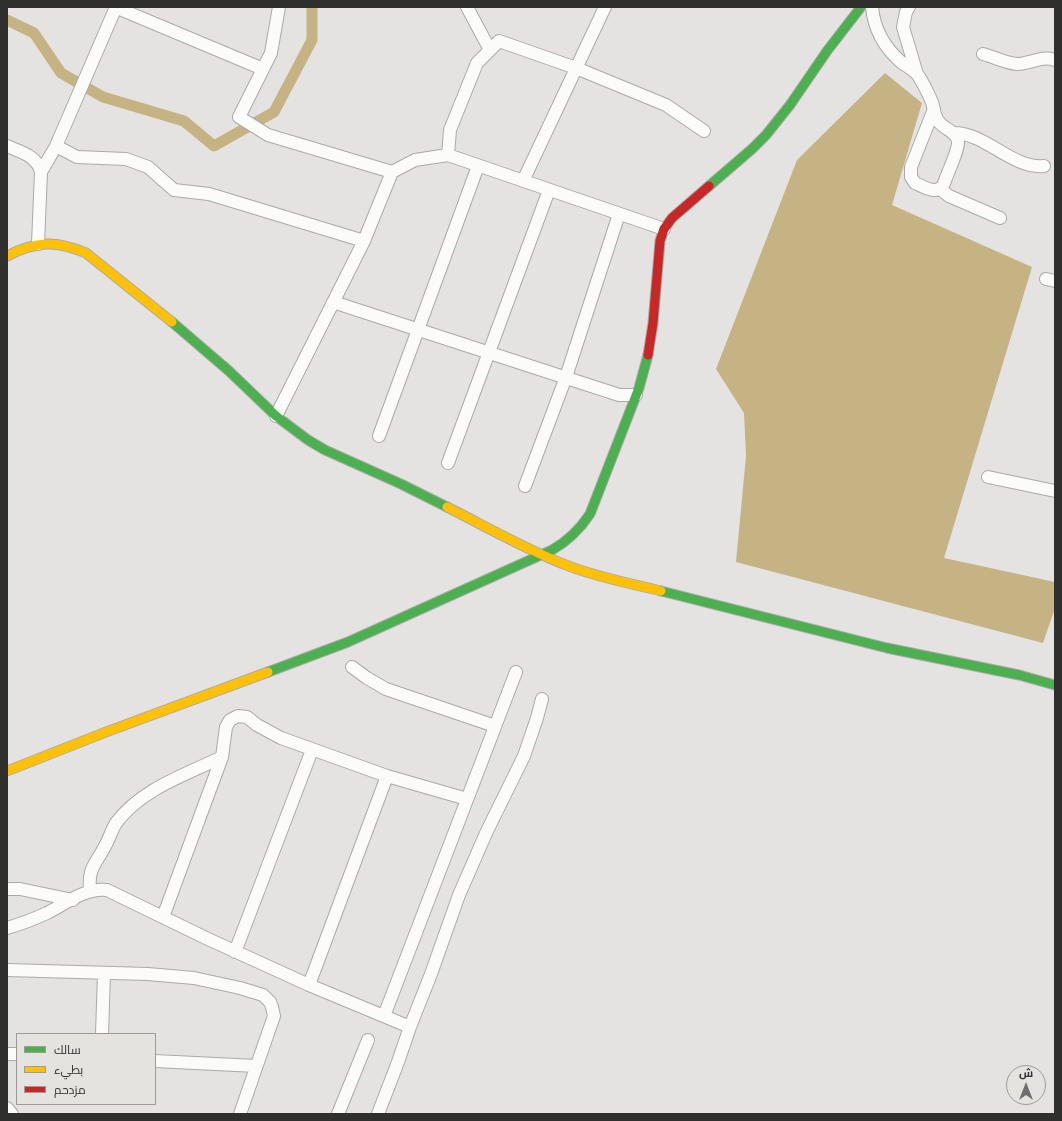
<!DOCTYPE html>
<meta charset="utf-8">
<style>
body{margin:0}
#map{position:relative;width:1062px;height:1121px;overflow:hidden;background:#e4e3e1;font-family:"Sofia Sans Condensed",Cairo,sans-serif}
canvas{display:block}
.frame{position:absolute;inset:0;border:8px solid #2f2f2e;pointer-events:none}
.legend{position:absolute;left:16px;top:1033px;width:140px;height:72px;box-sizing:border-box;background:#e5e3e0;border:1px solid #9c9b99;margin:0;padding:5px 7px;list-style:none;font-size:12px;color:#2f2f2e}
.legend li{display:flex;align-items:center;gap:8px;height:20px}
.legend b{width:20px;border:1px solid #9c9b99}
.north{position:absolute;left:1006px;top:1065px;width:40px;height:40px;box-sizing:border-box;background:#e5e3e0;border:1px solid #9c9b99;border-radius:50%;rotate:0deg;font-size:11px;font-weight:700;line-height:16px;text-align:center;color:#2f2f2e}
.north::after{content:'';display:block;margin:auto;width:14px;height:18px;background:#6e6e6d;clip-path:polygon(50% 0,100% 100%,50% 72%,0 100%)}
</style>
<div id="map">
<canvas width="1062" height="1121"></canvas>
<div class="frame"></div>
<ul class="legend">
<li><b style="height:5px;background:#4caf50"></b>سالك</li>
<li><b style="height:5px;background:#ffc107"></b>بطيء</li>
<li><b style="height:5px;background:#c62828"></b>مزدحم</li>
</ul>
<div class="north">ش</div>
</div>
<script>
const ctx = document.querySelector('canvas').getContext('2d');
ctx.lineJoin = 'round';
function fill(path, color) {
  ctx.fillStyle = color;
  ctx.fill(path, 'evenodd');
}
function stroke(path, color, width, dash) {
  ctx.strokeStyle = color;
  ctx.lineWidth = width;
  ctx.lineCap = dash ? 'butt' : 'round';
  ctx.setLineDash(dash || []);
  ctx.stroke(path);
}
fill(new Path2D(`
 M 885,73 L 922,103 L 892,205 L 1032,267 L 944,558 L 1055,582 L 1055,608 L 1043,643 L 736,562 L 746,456 L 744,413 L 716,369 L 797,160 Z`), '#c5b384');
stroke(new Path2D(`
 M 7,20 L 34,33 L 61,73 L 103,97 L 184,121 L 214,146 L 274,112 L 312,40 L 312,7`), '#c5b384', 11);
const street = new Path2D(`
 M 115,7 L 263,69
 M 467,7 L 490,50
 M 872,7 C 874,29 885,48 901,62 C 906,66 914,70 918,75 C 923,83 928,93 932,102 C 934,109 934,116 939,122 C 944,129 956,131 958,141 C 959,150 948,171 945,181 C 939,197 926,188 915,183 L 911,177 L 911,167 L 934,109
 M 909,7 L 906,12 L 903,27 L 917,74
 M 983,54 C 994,57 1006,63 1017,64 C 1030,64 1042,55 1055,60
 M 954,133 C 986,133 1012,169 1044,166
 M 7,146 C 21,152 37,156 41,172 L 38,244
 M 56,146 L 77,157 L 126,159 L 148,167 L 174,190 L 209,194 L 364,241
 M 448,155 L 450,130 L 477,63 L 499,41 L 576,68 L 666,105 L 704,131
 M 41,172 L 56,146 L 116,7
 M 392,172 L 415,160 L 448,155 L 664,229
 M 523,181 L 605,7
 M 940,189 L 949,196 L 1000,218
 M 1046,279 L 1055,281
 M 333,302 L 619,395 L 636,395
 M 276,416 L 364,241 L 392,172 L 268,135 L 239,117 L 271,53 L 279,7
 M 379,436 L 478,166
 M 448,463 L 549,190
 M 988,477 L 1055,491
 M 525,486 L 566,377 L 619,214
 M 352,667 L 367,678 L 386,689 L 495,726
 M 7,889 L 20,889 L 73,900
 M 90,890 C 88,868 95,865 104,848 C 109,840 111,831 116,823 C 141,789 185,775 222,757
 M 163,917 L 222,757 L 226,727 L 230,720 L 238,716 L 247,717 L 257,725 L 281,738 L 387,776 L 467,799
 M 7,928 C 21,924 34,919 47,913 C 65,904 86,887 107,890 L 208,939 L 309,985 L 410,1027
 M 235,952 L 312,750
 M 7,970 L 148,974 L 194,978 L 240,988 L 263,995 L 270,1002 L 272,1007 L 274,1016 L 240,1114
 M 309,985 L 387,776
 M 384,1016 L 516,672
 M 102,1034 L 104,973
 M 7,1054 L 17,1054
 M 155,1061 L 256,1066
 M 7,1108 L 12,1114
 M 338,1114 L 368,1040
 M 378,1114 L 398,1062 L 410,1027 L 431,974 L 459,895 L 487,831 L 524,756 L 537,718 L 542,699`);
const fast = new Path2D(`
 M 709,186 L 752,149 L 766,135 L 790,105 L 827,51 L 861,7
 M 172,322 L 229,371 L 276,416 L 308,440 L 325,450 L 401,484 L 447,507
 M 661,591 L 887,648 L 1019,675 L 1055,685
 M 268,672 L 348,642 L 552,550 C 568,541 580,529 590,514 L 639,388 L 648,355`);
const slow = new Path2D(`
 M 7,256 C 36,241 56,240 86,253 L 172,322
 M 447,507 C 487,527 525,549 566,565 C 596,577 629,583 661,591
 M 7,771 L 106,732 L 268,672`);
const jam = new Path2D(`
 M 648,355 L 653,323 L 660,241 L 664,229 L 672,218 L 709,186`);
stroke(street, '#abaaa8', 14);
stroke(fast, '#abaaa8', 11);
stroke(slow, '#abaaa8', 11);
stroke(jam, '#abaaa8', 11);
stroke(street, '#fbfbfa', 12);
stroke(fast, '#4caf50', 9);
stroke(slow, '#ffc107', 9);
stroke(jam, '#c62828', 9);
</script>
